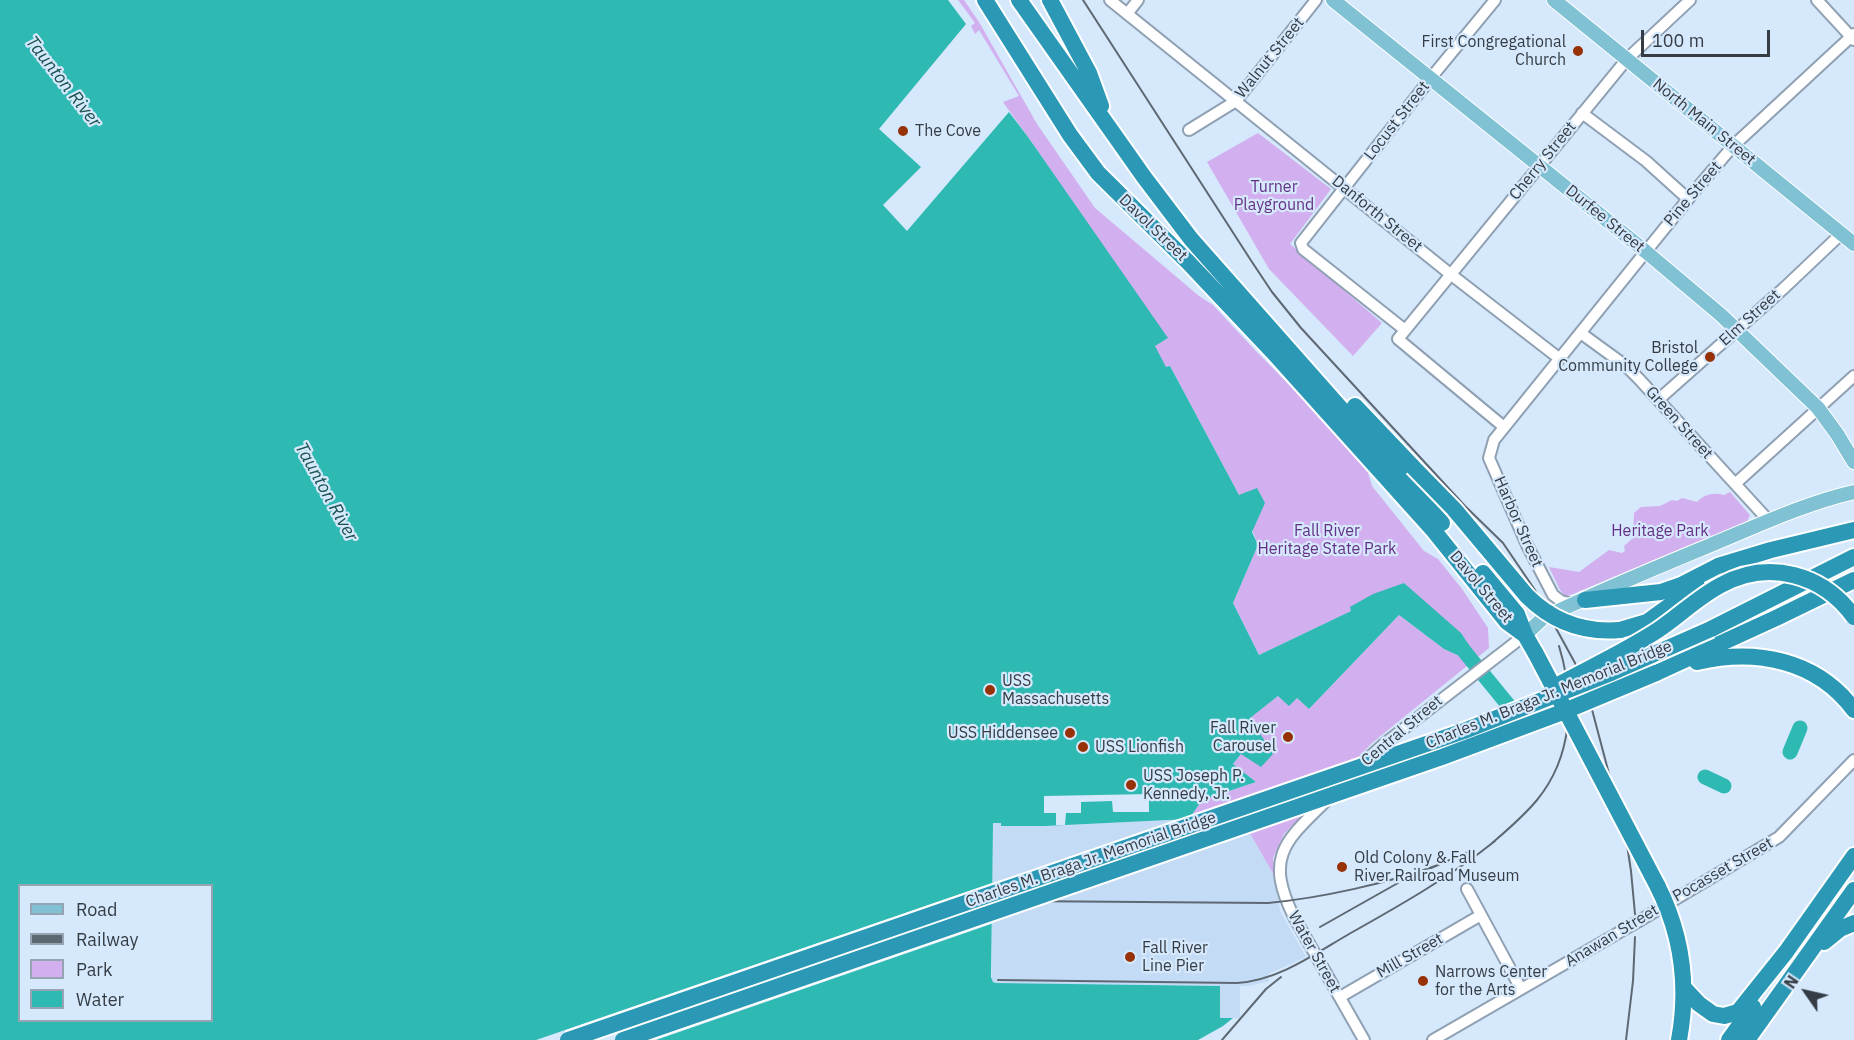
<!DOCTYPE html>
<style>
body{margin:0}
#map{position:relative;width:1854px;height:1040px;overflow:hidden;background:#d5e8fc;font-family:"IBM Plex Sans",sans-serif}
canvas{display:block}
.legend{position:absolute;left:18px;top:884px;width:195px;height:138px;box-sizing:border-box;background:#d5e8fc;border:2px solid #95a3b2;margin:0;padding:8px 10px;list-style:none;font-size:18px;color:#353c44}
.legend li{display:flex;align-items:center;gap:12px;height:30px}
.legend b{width:30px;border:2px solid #95a3b2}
.north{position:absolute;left:1776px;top:962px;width:60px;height:60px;-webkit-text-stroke:4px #d5e8fc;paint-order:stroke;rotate:304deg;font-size:16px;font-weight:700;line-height:24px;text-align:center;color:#353c44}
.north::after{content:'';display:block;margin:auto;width:21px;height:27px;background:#353c44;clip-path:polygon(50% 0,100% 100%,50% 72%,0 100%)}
.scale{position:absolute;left:1641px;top:30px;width:129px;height:27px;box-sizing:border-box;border:3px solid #353c44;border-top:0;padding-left:8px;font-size:18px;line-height:21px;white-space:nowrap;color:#353c44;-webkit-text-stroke:4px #d5e8fc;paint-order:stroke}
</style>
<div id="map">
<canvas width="1854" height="1040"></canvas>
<ul class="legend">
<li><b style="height:8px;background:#80c1d3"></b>Road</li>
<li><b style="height:8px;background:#5e6873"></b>Railway</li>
<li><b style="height:16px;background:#d2afee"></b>Park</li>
<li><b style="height:16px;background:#2fb9b3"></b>Water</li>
</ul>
<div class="north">N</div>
<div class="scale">100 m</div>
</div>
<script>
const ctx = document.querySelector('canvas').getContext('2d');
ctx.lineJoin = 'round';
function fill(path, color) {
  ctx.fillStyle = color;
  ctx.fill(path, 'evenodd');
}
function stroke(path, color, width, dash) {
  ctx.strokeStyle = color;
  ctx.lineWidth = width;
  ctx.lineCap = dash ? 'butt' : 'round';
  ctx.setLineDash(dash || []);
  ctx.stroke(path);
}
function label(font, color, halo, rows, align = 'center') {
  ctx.font = font + ' "IBM Plex Sans",sans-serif';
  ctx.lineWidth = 4.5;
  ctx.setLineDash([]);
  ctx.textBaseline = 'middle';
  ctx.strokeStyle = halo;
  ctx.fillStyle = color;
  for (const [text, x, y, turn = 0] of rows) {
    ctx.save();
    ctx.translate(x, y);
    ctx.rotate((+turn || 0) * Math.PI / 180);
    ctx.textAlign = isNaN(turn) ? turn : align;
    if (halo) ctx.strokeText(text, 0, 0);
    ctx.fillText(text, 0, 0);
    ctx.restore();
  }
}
fill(new Path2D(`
 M 1189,819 L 1251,835 L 1276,879 L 1280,911 L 1306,957 L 1268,974 L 1269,981 L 1250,986 L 1240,986 L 1240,1018 L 1220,1018 L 1220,986 L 996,983 L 992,980 L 992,823 L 1001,823 L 1001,825 L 1045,826 Z`), '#c3dbf4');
fill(new Path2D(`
 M 958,0 L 964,0 L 979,22 L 1037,124 L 1095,208 L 1199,296 L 1213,305 L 1253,348 L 1360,457 L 1366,466 L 1372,486 L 1424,551 L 1438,559 L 1462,589 L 1488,628 L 1489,648 L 1372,743 L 1284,834 L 1273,858 L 1276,879 L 1251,835 L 1189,819 L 1202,800 L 1256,782 L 1233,764 L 1241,754 L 1249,718 L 1278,696 L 1297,698 L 1309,709 L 1399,615 L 1444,649 L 1466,659 L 1470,662 L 1477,657 L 1404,583 L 1351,611 L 1259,655 L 1233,603 L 1258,545 L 1239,495 L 1170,366 L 1166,368 L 1154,346 L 1167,339 L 1028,137 L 1003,102 L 1019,96 L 979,30 L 975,34 L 971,26 L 975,23 Z
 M 1258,133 L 1331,189 L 1290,244 L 1382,323 L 1353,356 L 1269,269 L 1207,162 Z
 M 1730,492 L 1750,515 L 1747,521 L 1573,594 L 1565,596 L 1560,590 L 1549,567 L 1579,572 L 1609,550 L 1622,553 L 1625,551 L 1624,546 L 1633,538 L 1634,513 L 1641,507 L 1660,506 L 1672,500 L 1677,501 L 1682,498 L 1697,502 C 1704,494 1715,492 1724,495 Z`), '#d2afee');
fill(new Path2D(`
 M 0,0 L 948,0 L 966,24 L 879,129 L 921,167 L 883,205 L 907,231 L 1009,112 L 1028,137 L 1168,338 L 1155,346 L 1166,367 L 1170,366 L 1239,495 L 1257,488 L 1265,503 L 1252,532 L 1258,545 L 1233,603 L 1259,655 L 1351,611 L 1350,607 L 1373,594 L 1404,583 L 1461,633 L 1477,657 L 1470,663 L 1466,659 L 1444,649 L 1399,615 L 1309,709 L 1297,698 L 1289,706 L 1278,696 L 1250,718 L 1273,754 L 1261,767 L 1241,754 L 1233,764 L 1256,782 L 1202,800 L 1189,819 L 1045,826 L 1001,826 L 1001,823 L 993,823 L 991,977 L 993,982 L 996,983 L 1220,986 L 1220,1018 L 1233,1018 L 1223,1026 L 1198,1040 L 0,1040 ZM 20,886 L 212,886 L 212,1020 L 20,1020 Z`), '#2fb9b3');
fill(new Path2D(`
 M 1149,794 L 1149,812 L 1113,812 L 1112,801 L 1081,802 L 1081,813 L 1066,813 L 1065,825 L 1056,825 L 1056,813 L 1044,813 L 1044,796 Z
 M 995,882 L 994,923 L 656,1040 L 536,1040 Z`), '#d5e8fc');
stroke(new Path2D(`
 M 1460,646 L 1509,706 L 1522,712 L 1553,716
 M 1790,752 L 1800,728
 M 1705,777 L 1724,786`), '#2fb9b3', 15);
const minor = new Path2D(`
 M 1110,0 L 1449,273 L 1560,359
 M 1817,0 L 1854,40
 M 1127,14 L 1138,0
 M 1582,113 L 1646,161 L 1688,199
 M 1189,130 L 1236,101 L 1316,0
 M 1405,330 L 1303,249 L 1301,243 L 1430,79 L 1495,0
 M 1582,334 L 1626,366 L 1639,379 L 1769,521
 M 1658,400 L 1783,289 L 1840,235
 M 1504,427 L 1398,339 L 1627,59 L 1690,0
 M 1735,484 L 1854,376
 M 1574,604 L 1561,601 L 1553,595 L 1527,545 L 1489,458 L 1494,440 L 1693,193 L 1733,146 L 1854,34
 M 1363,763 L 1384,744 L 1525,635
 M 1327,800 C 1285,841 1264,857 1294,917 L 1364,1040
 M 1467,889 L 1521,989
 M 1639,921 L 1779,837 L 1854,760
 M 1340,997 L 1481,915
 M 1433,1040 L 1625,929`);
const major = new Path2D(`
 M 1333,0 L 1645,251 L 1721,315 L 1818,408 L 1837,434 L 1854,462
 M 1554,0 L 1854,244
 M 1554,613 C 1606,588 1660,566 1713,544 C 1759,525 1806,503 1854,492
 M 1525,635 L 1541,620`);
const highway = new Path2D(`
 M 985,0 L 1070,135 L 1098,173 L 1188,262 L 1273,352 L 1434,531 L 1507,622 L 1525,635
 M 1019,0 L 1144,177 L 1191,239 L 1442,523
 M 1050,0 L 1089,73 L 1101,106
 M 1355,406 L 1413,467
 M 1483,573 L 1517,614 L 1525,635 L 1536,654
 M 1585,600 L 1661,592 L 1681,585 L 1718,566 L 1771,550 L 1854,530
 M 1711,629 L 1854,557
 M 1620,630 L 1647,622 L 1697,586
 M 1697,662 C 1756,648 1817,660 1854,710
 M 1656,673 L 1776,618 L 1854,580
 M 1657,885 C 1682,934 1689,986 1679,1040
 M 1824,942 L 1840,929 L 1854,923
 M 1684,988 L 1699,1004 L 1713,1014 L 1724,1016 L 1738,1012 L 1786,952 L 1854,856
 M 1729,1040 L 1753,1007
 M 1747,1040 L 1854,890`);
stroke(minor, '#8fa0b3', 14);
stroke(major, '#fff', 16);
stroke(highway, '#fff', 20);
stroke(minor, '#fff', 10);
stroke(major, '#80c1d3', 14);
stroke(highway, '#2b98b5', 16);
stroke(new Path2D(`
 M 1083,0 L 1252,262 L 1272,292 L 1301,328 L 1465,506 L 1503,543 L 1535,590 L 1575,663 L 1590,702 L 1626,838 L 1631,871 L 1635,914
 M 1490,845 C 1506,831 1523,817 1537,800 C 1573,756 1575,698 1559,646
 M 1431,868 L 1475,849
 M 1015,901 L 1268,903 C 1321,898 1389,883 1438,865
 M 1320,927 L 1398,883
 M 998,980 L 1237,983 C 1279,980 1313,955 1349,934 C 1399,906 1450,877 1495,841
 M 1222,1040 L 1266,989 L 1281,977
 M 1626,1040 L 1633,981 L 1635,937`), '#5e6873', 2);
const minorBridge = new Path2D(`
 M 1625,929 L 1639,921`);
const highwayBridge = new Path2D(`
 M 1413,467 L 1454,509 L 1527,596 C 1552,621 1584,633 1620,630
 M 1536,654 L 1657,885
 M 1558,685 C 1591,667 1626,651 1658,630 C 1679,616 1698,597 1721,585 C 1769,559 1823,574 1854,617
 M 568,1040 L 1464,731 L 1611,673 L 1711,629
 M 623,1040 L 1442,757 L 1560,713 L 1656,673`);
stroke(minorBridge, '#8fa0b3', 14, []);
stroke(highwayBridge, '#fff', 20, []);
stroke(minorBridge, '#fff', 10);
stroke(highwayBridge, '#2b98b5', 16);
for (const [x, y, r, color] of [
 [1578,51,6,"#973107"],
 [903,131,6,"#973107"],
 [1710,357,6,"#973107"],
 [990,690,6,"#973107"],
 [1070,733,6,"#973107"],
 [1288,737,6,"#973107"],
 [1083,747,6,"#973107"],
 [1131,785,6,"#973107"],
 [1342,867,6,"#973107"],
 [1130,957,6,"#973107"],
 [1423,981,6,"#973107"]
]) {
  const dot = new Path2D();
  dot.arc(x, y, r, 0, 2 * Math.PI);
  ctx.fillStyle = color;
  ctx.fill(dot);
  stroke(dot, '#d5e8fc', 2);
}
label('16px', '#353c44', '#d5e8fc', [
 ["First Congregational",1566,42,"right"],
 ["Church",1566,60,"right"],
 ["The Cove",915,131],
 ["Bristol",1698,348,"right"],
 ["Community College",1698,366,"right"],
 ["USS",1002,681],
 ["Massachusetts",1002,699],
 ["Fall River",1276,728,"right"],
 ["Carousel",1276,746,"right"],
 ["USS Hiddensee",1058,733,"right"],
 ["USS Lionfish",1095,747],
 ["USS Joseph P.",1143,776],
 ["Kennedy, Jr.",1143,794],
 ["Old Colony & Fall",1354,858],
 ["River Railroad Museum",1354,876],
 ["Fall River",1142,948],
 ["Line Pier",1142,966],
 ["Narrows Center",1435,972],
 ["for the Arts",1435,990]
], 'left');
label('16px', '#353c44', '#d5e8fc', [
 ["Walnut Street",1270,58,-51],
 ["Locust Street",1397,121,-52],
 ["North Main Street",1704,122,39],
 ["Cherry Street",1543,161,-51],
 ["Pine Street",1693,194,-50],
 ["Danforth Street",1377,214,39],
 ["Durfee Street",1605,219,39],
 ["Davol Street",1153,228,44],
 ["Elm Street",1750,318,-42],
 ["Green Street",1679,423,48],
 ["Harbor Street",1518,522,66],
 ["Davol Street",1481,587,50],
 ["Charles M. Braga Jr. Memorial Bridge",1549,695,-22],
 ["Central Street",1402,731,-40],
 ["Charles M. Braga Jr. Memorial Bridge",1091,860,-19],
 ["Pocasset Street",1723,870,-30],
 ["Anawan Street",1612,936,-31],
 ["Water Street",1314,952,61],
 ["Mill Street",1410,956,-30]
]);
label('16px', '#653187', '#d5e8fc', [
 ["Turner",1274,187],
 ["Playground",1274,205],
 ["Fall River",1327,531],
 ["Heritage State Park",1327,549],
 ["Heritage Park",1660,531]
]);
label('italic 18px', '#19514e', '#d5e8fc', [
 ["Taunton River",63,82,52],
 ["Taunton River",326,492,61]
]);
</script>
